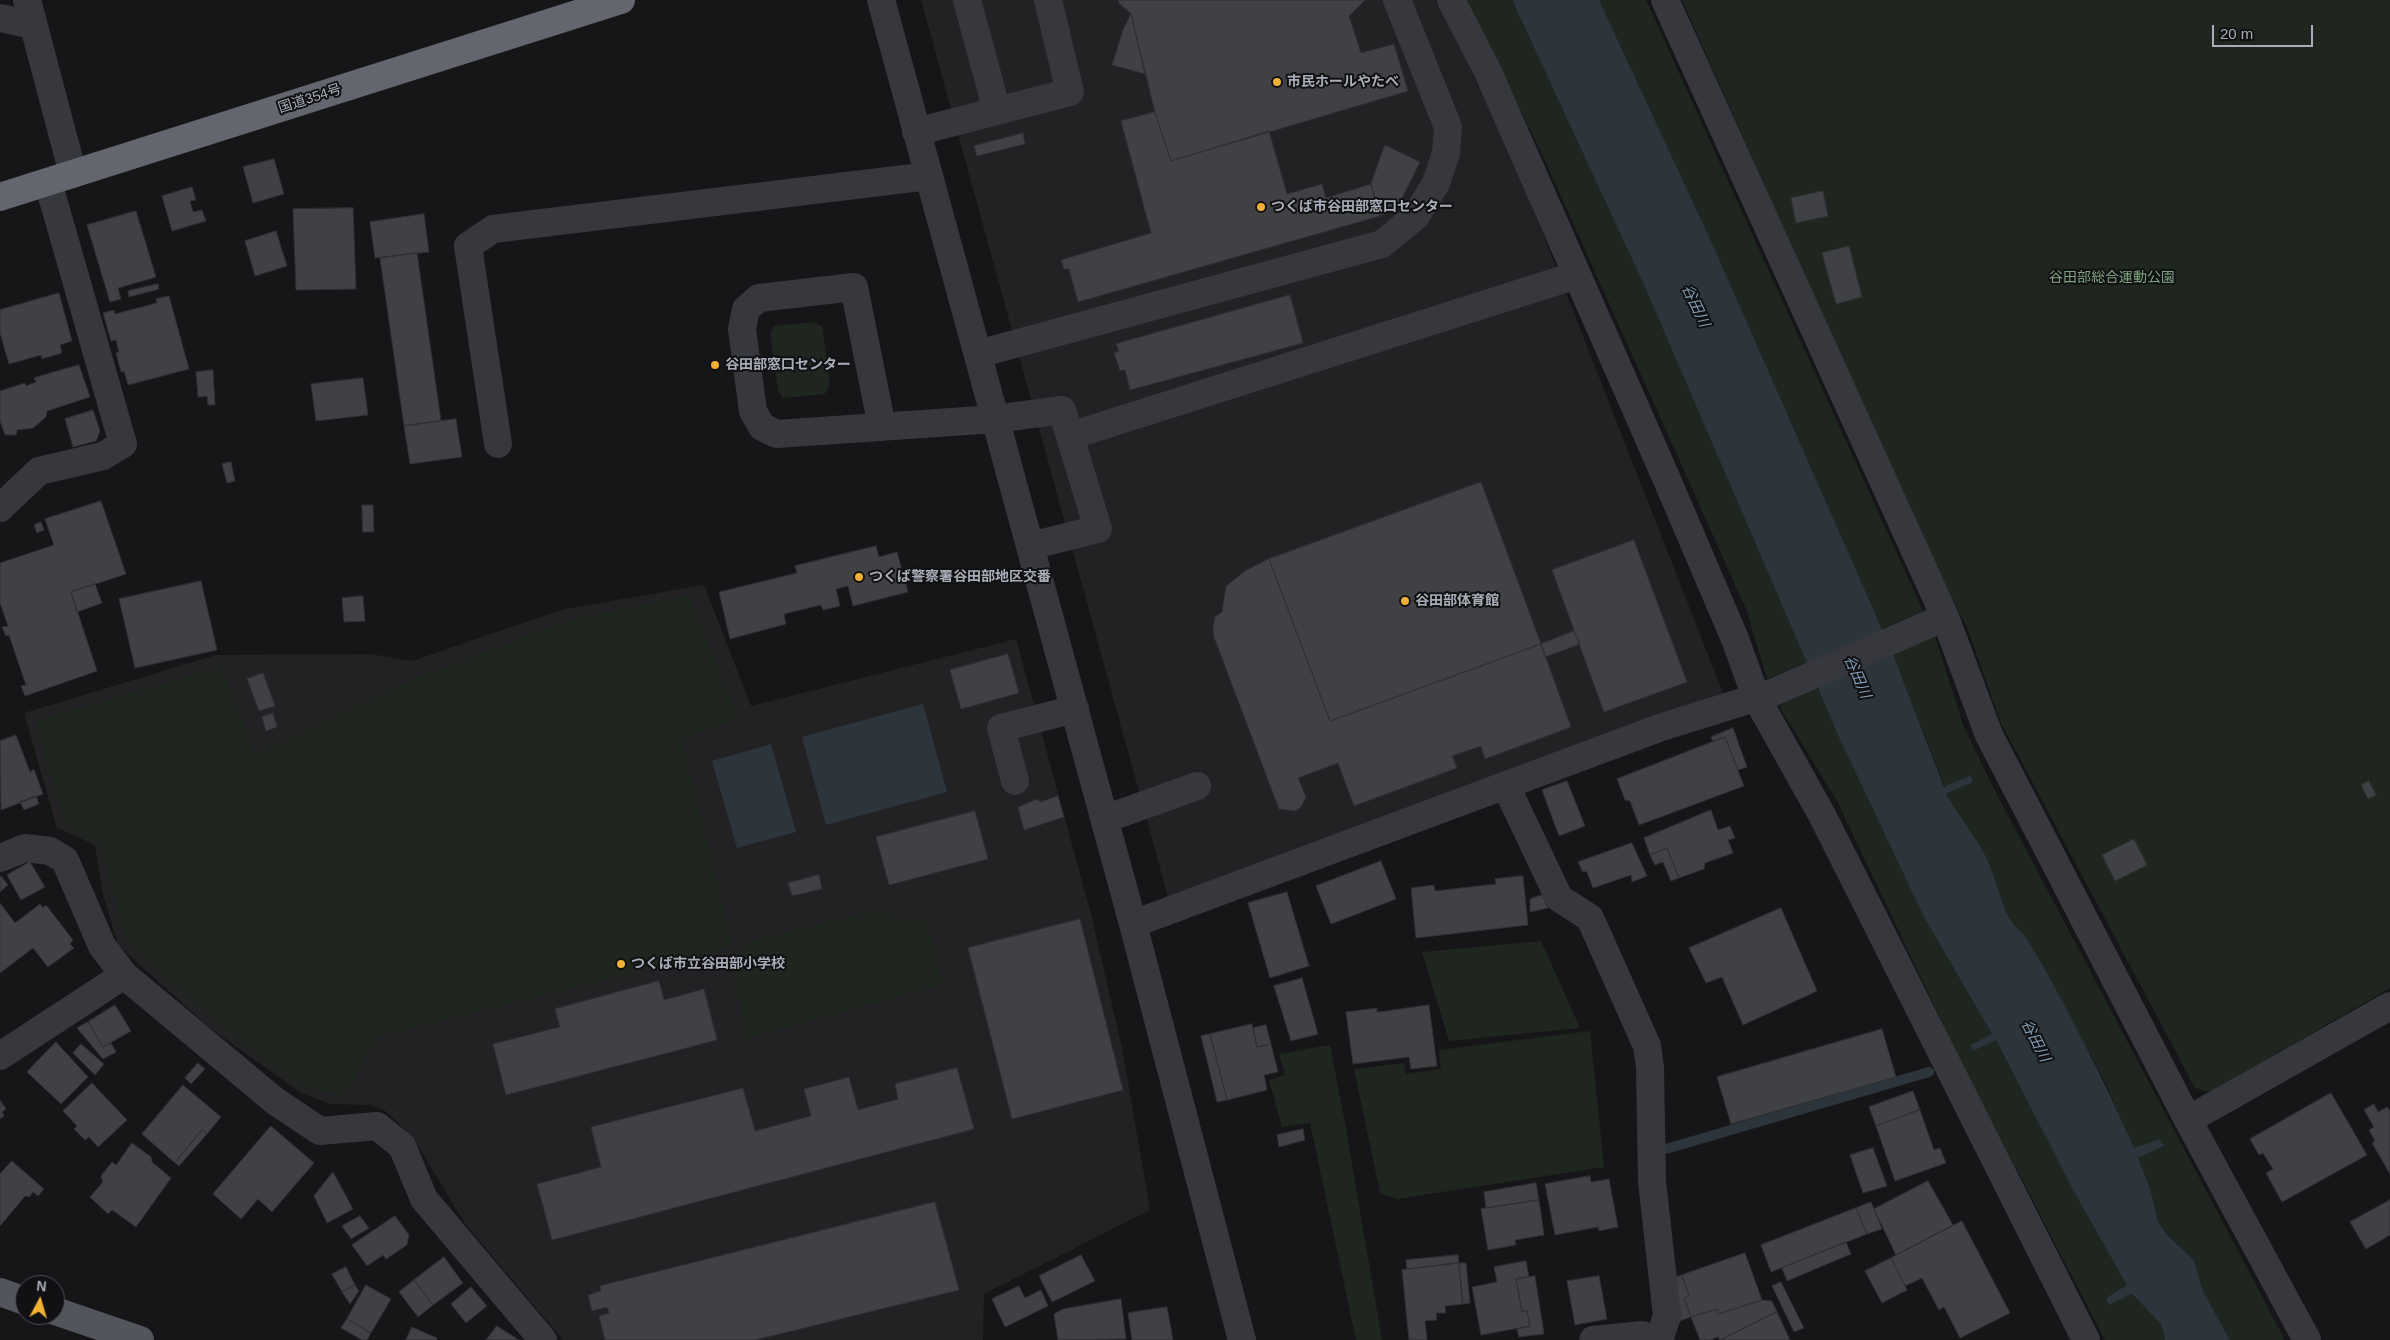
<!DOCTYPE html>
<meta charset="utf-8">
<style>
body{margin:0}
#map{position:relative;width:2390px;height:1340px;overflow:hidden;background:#161618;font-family:Helvetica,sans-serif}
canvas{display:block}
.north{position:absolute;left:15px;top:1275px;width:50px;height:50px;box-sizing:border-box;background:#111113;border:1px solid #4d4f55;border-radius:50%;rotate:6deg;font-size:14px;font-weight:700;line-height:20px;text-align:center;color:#a8adb8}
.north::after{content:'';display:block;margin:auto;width:18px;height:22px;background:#f2b134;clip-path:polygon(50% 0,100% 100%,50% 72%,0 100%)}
.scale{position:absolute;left:2212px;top:25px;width:101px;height:22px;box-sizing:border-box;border:2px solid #a8adb8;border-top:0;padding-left:6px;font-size:15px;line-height:18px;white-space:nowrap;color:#a8adb8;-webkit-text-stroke:4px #111113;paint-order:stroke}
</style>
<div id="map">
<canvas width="2390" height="1340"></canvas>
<div class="north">N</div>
<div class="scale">20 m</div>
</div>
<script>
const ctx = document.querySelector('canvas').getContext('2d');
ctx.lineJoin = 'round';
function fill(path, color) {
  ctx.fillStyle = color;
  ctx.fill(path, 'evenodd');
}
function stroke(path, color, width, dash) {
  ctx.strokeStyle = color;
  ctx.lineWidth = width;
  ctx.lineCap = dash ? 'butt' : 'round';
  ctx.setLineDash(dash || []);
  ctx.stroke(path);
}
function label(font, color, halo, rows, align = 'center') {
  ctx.font = font + ' Helvetica,"Noto Sans JP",sans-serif';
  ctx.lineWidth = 4;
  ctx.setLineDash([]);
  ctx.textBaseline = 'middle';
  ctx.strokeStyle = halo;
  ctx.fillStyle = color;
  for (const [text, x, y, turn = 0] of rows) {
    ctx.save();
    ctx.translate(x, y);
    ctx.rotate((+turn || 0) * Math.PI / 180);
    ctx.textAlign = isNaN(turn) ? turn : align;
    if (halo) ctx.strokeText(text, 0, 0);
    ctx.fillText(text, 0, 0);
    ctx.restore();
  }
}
fill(new Path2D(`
 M 921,0 L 1436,0 L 1508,145 L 1723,693 L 1174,899 L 1168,897 Z
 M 704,585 L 751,706 L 1016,639 L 1092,918 L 1123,1052 L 1150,1210 L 984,1294 L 983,1340 L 563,1340 L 466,1225 L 412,1136 L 384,1110 L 369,1105 L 331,1104 L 301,1093 L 210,1028 L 118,945 L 102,890 L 95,845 L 57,828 L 24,713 L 216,655 L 371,654 L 412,661 L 564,609 Z`), '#222225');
fill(new Path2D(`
 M 1466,0 L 1512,0 L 1644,285 L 1807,662 L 1767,679 L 1746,609 L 1543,156 Z
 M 1599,0 L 1646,0 L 1923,611 L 1882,629 L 1712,243 Z
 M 1682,0 L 2390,0 L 2390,988 L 2210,1092 L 2195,1088 L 2001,723 L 1966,625 L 1933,564 Z
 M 812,322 L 822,326 L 830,384 L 825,394 L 783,398 L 778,391 L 770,333 L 774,326 Z
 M 688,595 L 740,719 L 682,738 L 733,947 L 378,1037 L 344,1096 L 302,1087 L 259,1056 L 186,995 L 126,939 L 112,891 L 102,845 L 65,824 L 35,721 L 221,667 L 256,755 L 402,684 L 568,620 Z
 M 1935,636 L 1963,725 L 1992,785 L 2285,1340 L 2230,1340 L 2203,1291 L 2194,1260 L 2167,1235 L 2158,1221 L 2150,1188 L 2137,1157 L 2163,1146 L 2160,1139 L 2134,1149 L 2105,1082 L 2076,1027 L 2028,940 L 2012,922 L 2002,901 L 1992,872 L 1946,794 L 1973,782 L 1971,775 L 1945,787 L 1893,654 Z
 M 1817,687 L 1924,917 L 1992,1034 L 1970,1045 L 1973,1051 L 1996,1040 L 2073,1190 L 2128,1285 L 2106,1298 L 2109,1305 L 2132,1294 L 2161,1324 L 2165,1340 L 2105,1340 L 1961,1062 L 1837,801 L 1779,706 Z
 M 882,909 L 899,923 L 926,920 L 944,984 L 745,1039 L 731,958 L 756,940 Z
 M 1541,941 L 1580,1028 L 1449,1041 L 1422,952 Z
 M 1590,1031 L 1604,1167 L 1397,1199 L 1380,1193 L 1354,1069 L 1404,1063 L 1406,1074 L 1441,1069 L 1439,1050 Z
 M 1330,1045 L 1346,1128 L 1382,1340 L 1356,1340 L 1310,1123 L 1282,1127 L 1269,1080 L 1285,1075 L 1279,1054 Z`), '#1e261f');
fill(new Path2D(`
 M 1512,0 L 1599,0 L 1712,243 L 1893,654 L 1944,787 L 1971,775 L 1973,782 L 1946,794 C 1958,815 1974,834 1985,855 C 1996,876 1999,901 2012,922 C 2017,929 2025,934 2029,942 C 2068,1008 2103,1078 2134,1148 L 2160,1139 L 2164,1146 L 2138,1158 L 2150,1188 L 2158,1221 L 2167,1235 L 2194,1260 L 2203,1291 L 2230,1340 L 2165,1340 L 2161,1324 L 2132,1294 L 2109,1305 L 2106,1298 L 2127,1285 L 2073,1190 L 1996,1040 L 1973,1051 L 1970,1045 L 1992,1034 L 1924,917 L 1839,737 L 1644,285 Z
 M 923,704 L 947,792 L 826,825 L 802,737 Z
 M 771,744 L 796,832 L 737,848 L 712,761 Z`), '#2c353c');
stroke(new Path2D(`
 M 1666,1149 L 1929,1072`), '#2c353c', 10);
const building = new Path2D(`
 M 1119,0 L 1365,0 L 1349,16 L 1361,53 L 1394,44 L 1408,91 L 1171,161 L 1155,112 L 1131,14 L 1118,2 Z
 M 1131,14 L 1145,74 L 1112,65 L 1123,30 Z
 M 1155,112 L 1171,161 L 1269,131 L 1287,194 L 1322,184 L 1326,198 L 1371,184 L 1380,216 L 1078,302 L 1069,269 L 1064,269 L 1061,260 L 1151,233 L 1121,121 Z
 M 1023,133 L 1025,144 L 977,156 L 974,146 Z
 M 1385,145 L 1420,162 L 1398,206 L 1380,216 L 1371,184 Z
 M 274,159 L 284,194 L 253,203 L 243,167 Z
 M 192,187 L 196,200 L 190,201 L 193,212 L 202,210 L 206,221 L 172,231 L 162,196 Z
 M 1823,191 L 1828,216 L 1796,223 L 1791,198 Z
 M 353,208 L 356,289 L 296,290 L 293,209 Z
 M 136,211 L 156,277 L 118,288 L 121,299 L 110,302 L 87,225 Z
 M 424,214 L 429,252 L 375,258 L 370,222 Z
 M 276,231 L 287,266 L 255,276 L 245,241 Z
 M 1849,246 L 1862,297 L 1836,304 L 1822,253 Z
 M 417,253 L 441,421 L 404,426 L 380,258 Z
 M 158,284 L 159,289 L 129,297 L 128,291 Z
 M 59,293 L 72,341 L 60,345 L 62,353 L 42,359 L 41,355 L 9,364 L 0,333 L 0,310 Z
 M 1290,295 L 1303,343 L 1130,390 L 1125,370 L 1120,371 L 1114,353 L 1119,351 L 1116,344 Z
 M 169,296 L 189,369 L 128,385 L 124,371 L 121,372 L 116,353 L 119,352 L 116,340 L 111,341 L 103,313 L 114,310 L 115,314 L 157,303 L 156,299 Z
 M 79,365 L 90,397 L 47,411 L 46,417 L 33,428 L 17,430 L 16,435 L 5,435 L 0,421 L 0,391 L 25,383 L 26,386 L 36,382 L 34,378 Z
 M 213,370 L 215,405 L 208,405 L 207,396 L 198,397 L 196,372 Z
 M 363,378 L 368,415 L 316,421 L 311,384 Z
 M 93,410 L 100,431 L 96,441 L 73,447 L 65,419 Z
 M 456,419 L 462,457 L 410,464 L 404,426 Z
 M 231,462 L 235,481 L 227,483 L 222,464 Z
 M 1481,482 L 1541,644 L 1330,721 L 1269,559 Z
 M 101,501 L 126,574 L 71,592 L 97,671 L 25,696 L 21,686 L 26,685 L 9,635 L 6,636 L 2,627 L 8,626 L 0,603 L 0,563 L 54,545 L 45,519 Z
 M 362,505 L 373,505 L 374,532 L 363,532 Z
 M 41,522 L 44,530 L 37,533 L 34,525 Z
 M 1634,540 L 1687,682 L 1604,712 L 1552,570 Z
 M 876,546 L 879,557 L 897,552 L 908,592 L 853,606 L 848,586 L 836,589 L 840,606 L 823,610 L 821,605 L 784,614 L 786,624 L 730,639 L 719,592 L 797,573 L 795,566 Z
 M 1269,559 L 1330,721 L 1541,644 L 1571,727 L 1485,759 L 1481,746 L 1452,756 L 1457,768 L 1354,806 L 1338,763 L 1298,778 L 1306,797 L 1301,807 L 1296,811 L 1279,809 L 1214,637 L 1213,629 L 1215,617 L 1222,612 L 1226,586 L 1245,571 Z
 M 201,581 L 217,650 L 135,668 L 119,599 Z
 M 95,584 L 102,603 L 77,612 L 71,592 Z
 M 363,596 L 365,621 L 344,622 L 342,598 Z
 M 1574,631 L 1580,644 L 1545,657 L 1541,644 Z
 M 1008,654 L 1019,693 L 961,709 L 950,670 Z
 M 263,673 L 275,706 L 259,711 L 247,679 Z
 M 273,713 L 277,727 L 266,731 L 262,717 Z
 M 1733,728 L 1747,767 L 1738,770 L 1725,737 L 1713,742 L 1711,737 Z
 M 16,735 L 30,772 L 34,769 L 43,794 L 1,810 L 0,741 Z
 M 1725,737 L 1744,786 L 1639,825 L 1630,801 L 1625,800 L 1617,779 Z
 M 1567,781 L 1585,826 L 1559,836 L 1542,790 Z
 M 2369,781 L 2376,795 L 2368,799 L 2361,785 Z
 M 36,796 L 39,804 L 24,810 L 20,802 Z
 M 1058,796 L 1064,817 L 1024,830 L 1018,807 L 1038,799 L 1040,802 Z
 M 1711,810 L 1718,830 L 1730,826 L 1735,838 L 1728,840 L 1733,853 L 1705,863 L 1704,869 L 1679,878 L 1667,848 L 1650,855 L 1644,838 Z
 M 975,811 L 988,859 L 889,885 L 876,837 Z
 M 2134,839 L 2147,865 L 2115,881 L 2102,855 Z
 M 1632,843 L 1647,876 L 1632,882 L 1631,875 L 1593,888 L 1587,872 L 1582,871 L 1578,862 Z
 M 1667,848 L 1679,878 L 1671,881 L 1663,862 L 1655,865 L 1650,855 Z
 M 1381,861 L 1396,899 L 1331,924 L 1316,886 Z
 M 30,862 L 45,887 L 21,900 L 7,875 Z
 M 819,875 L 822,889 L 792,896 L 788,883 Z
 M 1,876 L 8,885 L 0,892 L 0,877 Z
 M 1523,876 L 1528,925 L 1416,938 L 1411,888 L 1434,885 L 1435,891 L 1496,884 L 1495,879 Z
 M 1287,892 L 1309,966 L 1270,978 L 1248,903 Z
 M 1542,895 L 1548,908 L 1530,912 L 1530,899 Z
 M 0,903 L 15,923 L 40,904 L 43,908 L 46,905 L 73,940 L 70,944 L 74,948 L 48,967 L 33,948 L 0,973 Z
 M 1781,908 L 1817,991 L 1743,1025 L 1722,977 L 1706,983 L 1689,948 Z
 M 1080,919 L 1123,1090 L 1012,1119 L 968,948 Z
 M 1302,978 L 1318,1034 L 1291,1041 L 1274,986 Z
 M 659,981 L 664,1000 L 704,989 L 717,1040 L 506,1095 L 493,1044 L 560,1027 L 555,1009 Z
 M 115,1005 L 131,1031 L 103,1047 L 88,1022 Z
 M 1429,1005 L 1437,1066 L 1411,1069 L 1409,1057 L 1353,1064 L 1346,1012 L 1377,1008 L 1377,1012 Z
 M 88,1022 L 103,1047 L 111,1043 L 116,1052 L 103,1059 L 77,1028 Z
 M 1252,1024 L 1257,1047 L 1271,1044 L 1278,1072 L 1264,1075 L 1267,1090 L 1227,1100 L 1210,1034 Z
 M 1266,1025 L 1271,1044 L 1257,1047 L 1253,1028 Z
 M 1882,1029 L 1896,1077 L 1731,1124 L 1717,1077 Z
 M 1210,1034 L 1227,1100 L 1217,1102 L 1201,1036 Z
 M 56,1042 L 88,1077 L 61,1104 L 27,1072 Z
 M 81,1044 L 104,1064 L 95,1075 L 73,1053 Z
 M 198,1063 L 205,1069 L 191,1084 L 185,1078 Z
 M 957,1068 L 974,1129 L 552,1240 L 537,1184 L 601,1167 L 591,1127 L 743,1088 L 755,1131 L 811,1116 L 804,1089 L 849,1077 L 858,1110 L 898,1099 L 895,1084 Z
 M 92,1083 L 127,1120 L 98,1147 L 89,1137 L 85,1140 L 74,1129 L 77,1126 L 63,1111 Z
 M 183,1085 L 221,1117 L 207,1134 L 202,1130 L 175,1163 L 142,1134 Z
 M 1913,1091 L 1920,1110 L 1876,1126 L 1869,1107 Z
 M 2331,1093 L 2367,1155 L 2282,1202 L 2266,1173 L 2273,1169 L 2263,1153 L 2259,1155 L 2250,1139 Z
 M 0,1100 L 6,1109 L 2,1112 L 4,1116 L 0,1119 Z
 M 2374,1104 L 2378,1112 L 2387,1107 L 2390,1111 L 2390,1174 L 2372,1143 L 2375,1141 L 2369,1130 L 2374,1127 L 2364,1110 Z
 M 1920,1110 L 1934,1150 L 1940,1148 L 1946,1163 L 1895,1181 L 1876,1126 Z
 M 271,1126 L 314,1163 L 272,1212 L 258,1199 L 241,1219 L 213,1194 Z
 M 1303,1129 L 1305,1140 L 1279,1147 L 1277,1135 Z
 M 202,1130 L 207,1134 L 179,1166 L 175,1163 Z
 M 132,1143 L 151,1157 L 152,1162 L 171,1178 L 136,1227 L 112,1210 L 108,1214 L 90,1197 L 103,1182 L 101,1176 L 112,1162 L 116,1165 Z
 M 1873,1148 L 1887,1186 L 1863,1193 L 1850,1155 Z
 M 12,1161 L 44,1189 L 38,1196 L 33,1192 L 29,1197 L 25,1196 L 0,1226 L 0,1174 Z
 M 333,1172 L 353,1209 L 327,1223 L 314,1196 Z
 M 1590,1176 L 1591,1182 L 1609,1179 L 1618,1227 L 1599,1231 L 1598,1227 L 1555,1235 L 1545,1184 Z
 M 1928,1181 L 1953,1225 L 1896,1255 L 1874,1209 Z
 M 1536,1183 L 1539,1200 L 1486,1208 L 1484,1192 Z
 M 1539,1200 L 1544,1235 L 1515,1240 L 1516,1245 L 1488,1250 L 1481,1209 Z
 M 2390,1200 L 2390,1235 L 2366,1249 L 2350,1222 Z
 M 935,1202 L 959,1290 L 755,1340 L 605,1340 L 599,1316 L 609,1313 L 607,1307 L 592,1311 L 588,1295 L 601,1291 L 600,1286 Z
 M 1871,1202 L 1882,1229 L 1867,1234 L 1856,1208 Z
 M 1856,1208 L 1867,1234 L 1771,1272 L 1761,1245 Z
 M 360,1216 L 369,1228 L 351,1239 L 342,1226 Z
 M 395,1216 L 409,1235 L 407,1245 L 386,1259 L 383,1255 L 367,1266 L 352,1245 Z
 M 1962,1221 L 2010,1313 L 1960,1338 L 1944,1307 L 1939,1310 L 1922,1278 L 1905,1286 L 1891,1258 Z
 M 1846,1242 L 1851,1254 L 1787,1281 L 1782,1268 Z
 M 1745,1253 L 1762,1300 L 1718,1314 L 1717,1309 L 1691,1317 L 1684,1298 L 1689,1296 L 1682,1275 Z
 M 1081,1255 L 1095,1281 L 1052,1302 L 1039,1276 Z
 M 1458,1255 L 1459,1263 L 1407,1269 L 1406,1260 Z
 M 444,1257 L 463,1283 L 433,1305 L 414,1280 Z
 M 1891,1258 L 1907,1290 L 1882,1303 L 1865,1271 Z
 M 1526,1261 L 1529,1277 L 1516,1279 L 1522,1311 L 1527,1311 L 1530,1326 L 1481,1335 L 1472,1287 L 1497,1282 L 1494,1267 Z
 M 1459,1263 L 1463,1304 L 1445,1306 L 1446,1313 L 1436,1313 L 1437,1320 L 1425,1321 L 1427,1340 L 1409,1340 L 1402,1270 Z
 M 1459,1263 L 1466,1263 L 1470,1303 L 1463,1304 Z
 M 346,1267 L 355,1285 L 342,1292 L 332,1274 Z
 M 1682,1275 L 1689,1296 L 1684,1298 L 1691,1317 L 1677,1322 L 1670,1279 Z
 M 1535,1276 L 1544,1334 L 1519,1337 L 1517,1329 L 1530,1326 L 1527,1311 L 1522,1311 L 1516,1279 Z
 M 1599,1276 L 1607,1319 L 1575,1325 L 1567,1281 Z
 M 414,1280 L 433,1305 L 418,1317 L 399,1292 Z
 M 1781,1282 L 1804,1328 L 1794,1332 L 1772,1286 Z
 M 355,1285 L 359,1291 L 350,1304 L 342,1292 Z
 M 366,1285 L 391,1299 L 371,1333 L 347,1319 Z
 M 1019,1286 L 1025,1298 L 1041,1290 L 1048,1306 L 1005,1327 L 992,1299 Z
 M 471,1287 L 487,1306 L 466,1323 L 451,1304 Z
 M 1121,1299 L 1126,1339 L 1058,1340 L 1054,1314 L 1063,1309 Z
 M 1762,1300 L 1772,1301 L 1777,1312 L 1720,1340 L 1718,1337 L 1710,1340 L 1700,1340 L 1691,1317 L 1717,1309 L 1718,1314 Z
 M 1167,1307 L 1173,1340 L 1132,1340 L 1128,1313 Z
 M 1777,1312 L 1790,1340 L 1720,1340 Z
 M 347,1319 L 371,1333 L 367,1340 L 362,1340 L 341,1328 Z
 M 497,1326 L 519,1340 L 486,1340 Z
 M 412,1327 L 437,1338 L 436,1340 L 406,1340 Z`);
fill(building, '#404145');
stroke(building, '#303034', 1);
stroke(new Path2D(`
 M 27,0 L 73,174
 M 881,0 L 1133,924 L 1242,1340
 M 967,0 L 997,111
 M 1451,0 L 1488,72 L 1668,482 L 1735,639 L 1756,697 L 1822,815 L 2086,1340
 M 1665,0 L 1945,617 L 1989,735 L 2188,1120 L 2307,1340
 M 0,18 L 33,25
 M 916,132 L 1070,92 L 1048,0
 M 978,354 L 1382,244 L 1416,216 L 1436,183 L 1446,153 L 1448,127 L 1397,0
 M 882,427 L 854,287 L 759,298 L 746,309 L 742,329 L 753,411 L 762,427 L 777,434 L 995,419 L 1062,410 L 1098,529 L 1030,546
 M 1070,436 L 1577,275
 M 498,444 L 468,246 L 493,229 L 929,176
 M 0,508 L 39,471 L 103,456 L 123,444 L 48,182
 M 1015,781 L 1001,728 L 1075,709
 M 1506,786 L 1559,898 L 1590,918 L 1647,1046 L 1650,1067 L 1652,1181 L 1667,1316 L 1659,1340 L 1642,1335 L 1593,1340
 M 1105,819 L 1197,786
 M 0,858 L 25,848 L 50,851 L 65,860 L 102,946 L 124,975 L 275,1101 L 320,1131 L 377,1126 L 402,1146 L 424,1199 L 543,1340
 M 1133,924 L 1662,727 L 1774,692 L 1945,617
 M 0,1056 L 124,975
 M 2188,1120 L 2390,1006`), '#37383d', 28);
stroke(new Path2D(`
 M 0,1292 L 25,1301
 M 55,1311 L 140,1340`), '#53555c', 28);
stroke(new Path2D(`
 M 0,197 L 621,0`), '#63666e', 28);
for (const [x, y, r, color] of [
 [1277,82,5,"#f2b134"],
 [1261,207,5,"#f2b134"],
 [715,365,5,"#f2b134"],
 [859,577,5,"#f2b134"],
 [1405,601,5,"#f2b134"],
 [621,964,5,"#f2b134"]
]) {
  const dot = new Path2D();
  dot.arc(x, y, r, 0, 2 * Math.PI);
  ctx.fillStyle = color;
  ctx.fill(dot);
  stroke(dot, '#111113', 2);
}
label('bold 14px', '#a8adb8', '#111113', [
 ["市民ホールやたべ",1287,82],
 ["つくば市谷田部窓口センター",1271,207],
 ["谷田部窓口センター",725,365],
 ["つくば警察署谷田部地区交番",869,577],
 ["谷田部体育館",1415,601],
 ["つくば市立谷田部小学校",631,964]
], 'left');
label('14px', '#a8adb8', '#111113', [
 ["国道354号",310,99,-18]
]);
label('14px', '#7fa381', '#111113', [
 ["谷田部総合運動公園",2112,278]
]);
label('italic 15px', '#7f9bb3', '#111113', [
 ["谷田川",1695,306,65],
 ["谷田川",1857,677,67],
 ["谷田川",2035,1041,63]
]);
</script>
